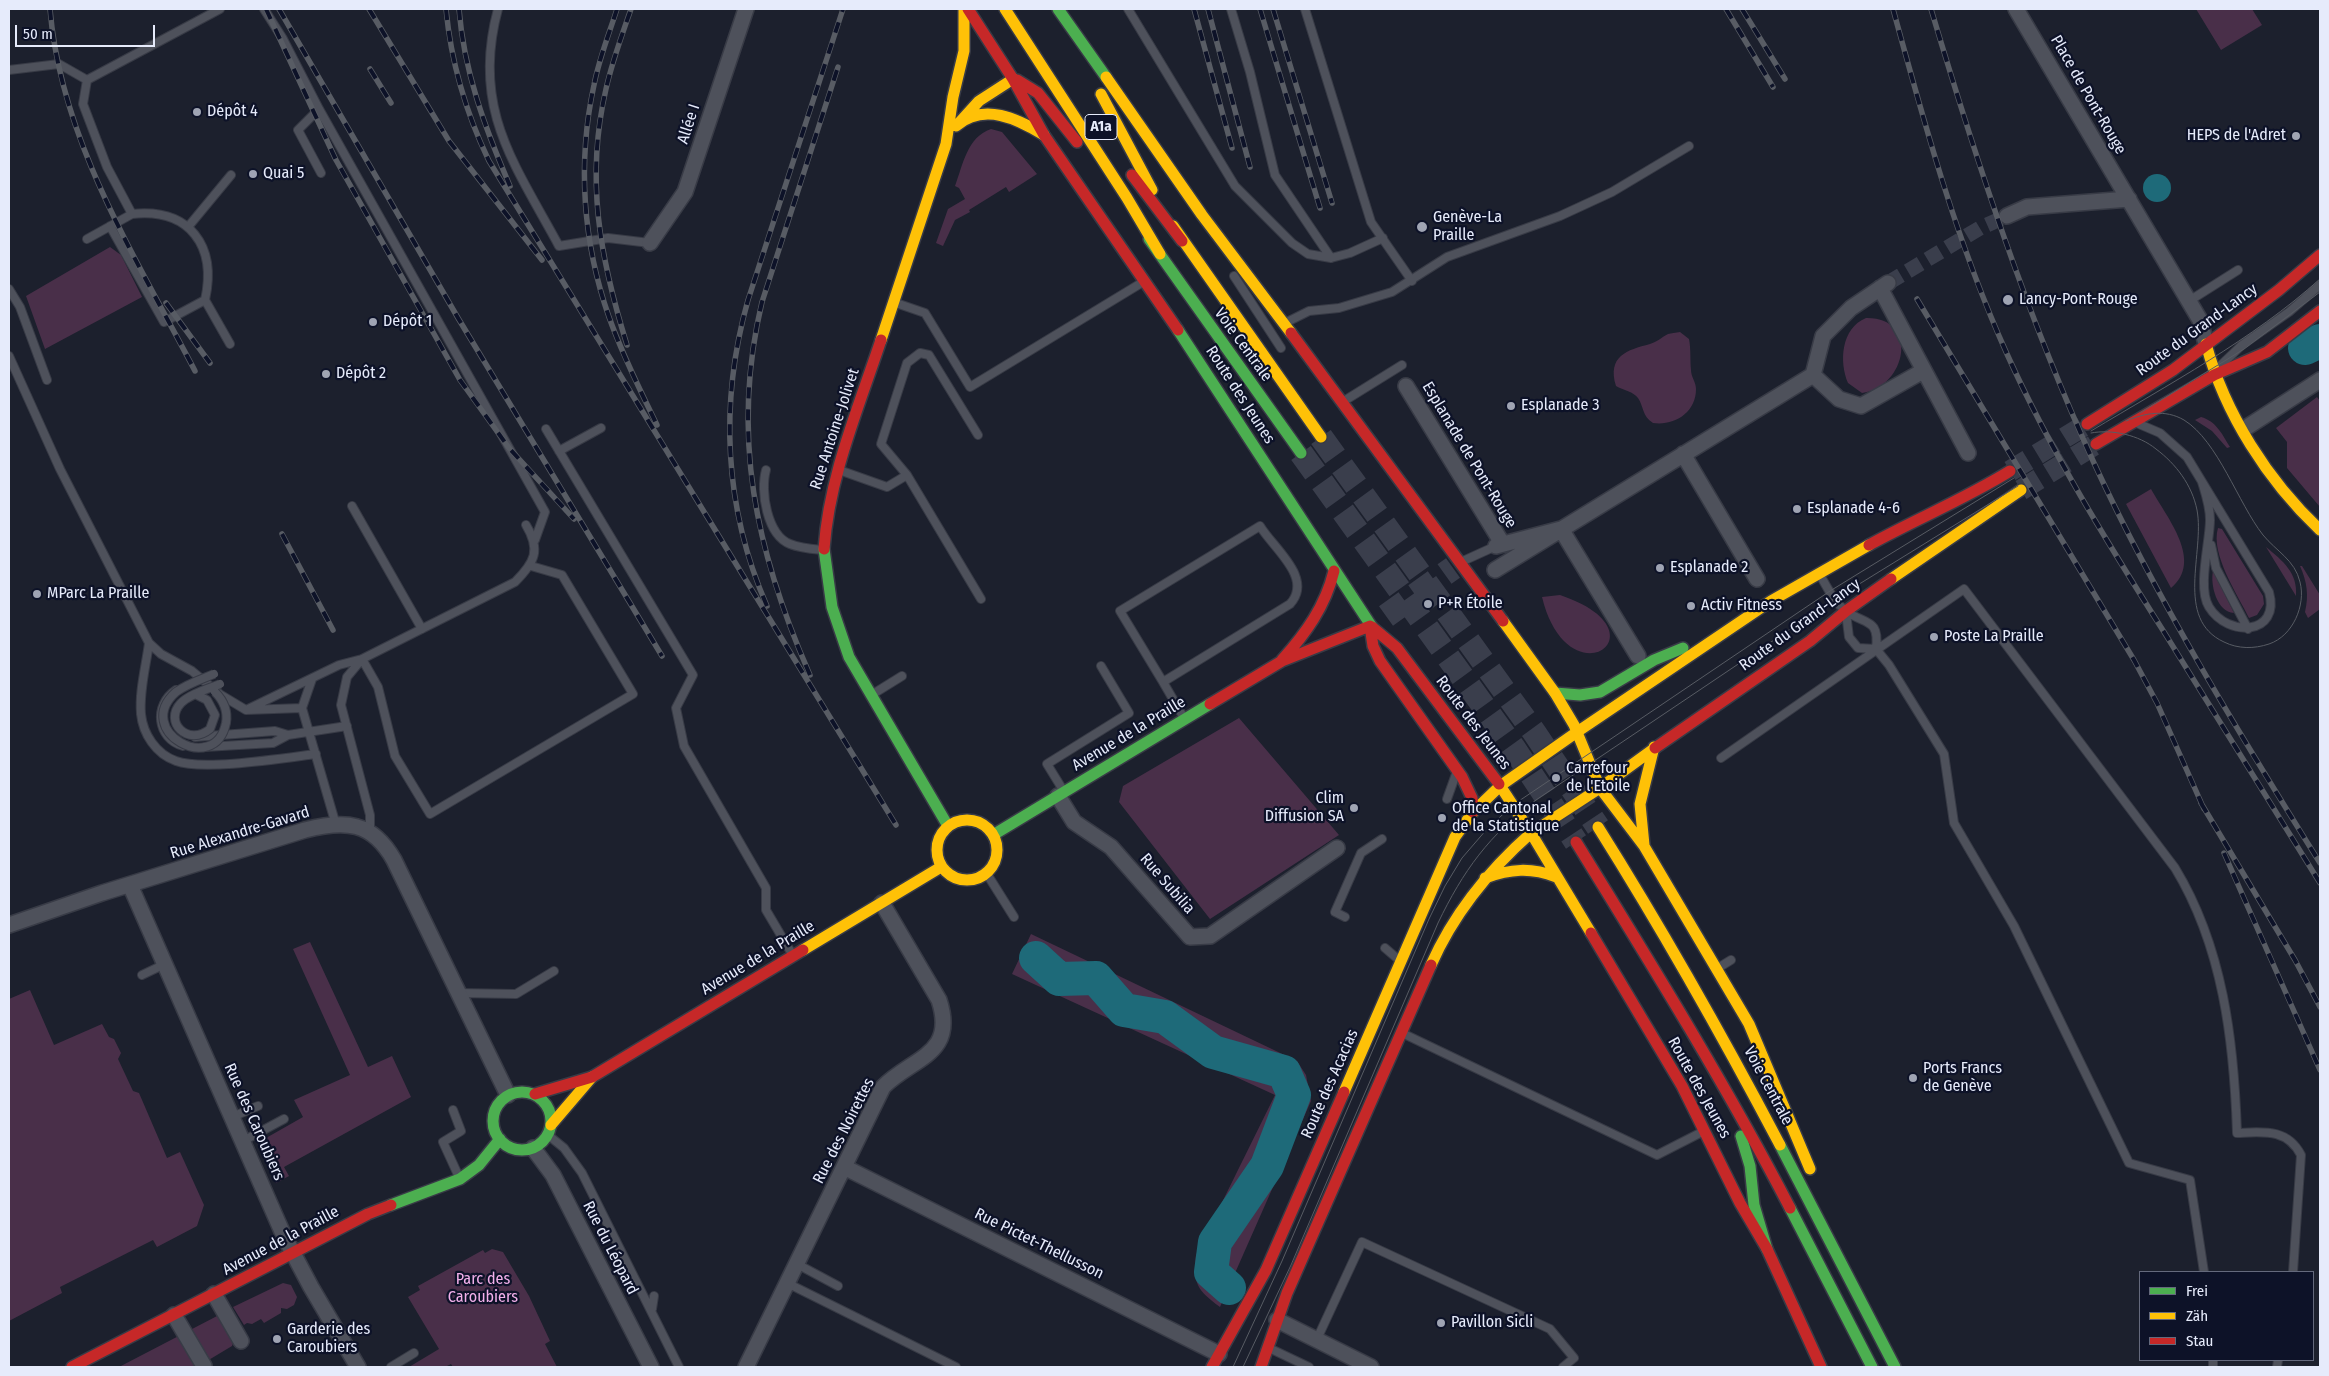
<!DOCTYPE html>
<meta charset="utf-8">
<style>
body{margin:0}
#map{position:relative;width:2329px;height:1376px;overflow:hidden;background:#1c202d;font-family:"Fira Sans Condensed",sans-serif}
canvas{display:block}
.frame{position:absolute;inset:0;border:10px solid #e6ebfb;pointer-events:none}
.legend{position:absolute;left:2139px;top:1271px;width:175px;height:90px;box-sizing:border-box;background:#0d1228;border:1px solid #64697c;margin:0;padding:6px 9px;list-style:none;font-size:15px;color:#e6ebfb}
.legend li{display:flex;align-items:center;gap:10px;height:25px}
.legend b{width:25px;border:1px solid #64697c}
.scale{position:absolute;left:15px;top:25px;width:140px;height:22px;box-sizing:border-box;border:2px solid #e6ebfb;border-top:0;padding-left:6px;font-size:15px;line-height:18px;white-space:nowrap;color:#e6ebfb;-webkit-text-stroke:4px #0d1228;paint-order:stroke}
</style>
<div id="map">
<canvas width="2329" height="1376"></canvas>
<div class="frame"></div>
<ul class="legend">
<li><b style="height:6px;background:#4caf50"></b>Frei</li>
<li><b style="height:6px;background:#ffc107"></b>Zäh</li>
<li><b style="height:6px;background:#c62828"></b>Stau</li>
</ul>
<div class="scale">50 m</div>
</div>
<script>
const ctx = document.querySelector('canvas').getContext('2d');
ctx.lineJoin = 'round';
function fill(path, color) {
  ctx.fillStyle = color;
  ctx.fill(path, 'evenodd');
}
function stroke(path, color, width, dash) {
  ctx.strokeStyle = color;
  ctx.lineWidth = width;
  ctx.lineCap = dash ? 'butt' : 'round';
  ctx.setLineDash(dash || []);
  ctx.stroke(path);
}
function label(font, color, halo, rows, align = 'center') {
  ctx.font = font + ' "Fira Sans Condensed",sans-serif';
  ctx.lineWidth = 4.5;
  ctx.setLineDash([]);
  ctx.textBaseline = 'middle';
  ctx.strokeStyle = halo;
  ctx.fillStyle = color;
  for (const [text, x, y, turn = 0] of rows) {
    ctx.save();
    ctx.translate(x, y);
    ctx.rotate((+turn || 0) * Math.PI / 180);
    ctx.textAlign = isNaN(turn) ? turn : align;
    if (halo) ctx.strokeText(text, 0, 0);
    ctx.fillText(text, 0, 0);
    ctx.restore();
  }
}
fill(new Path2D(`
 M 2196,9 L 2252,9 L 2262,25 L 2221,50 Z
 M 991,129 L 1002,132 L 1037,174 L 1009,192 L 1006,187 L 969,210 L 970,212 L 955,220 L 943,246 L 936,243 L 948,209 L 965,199 L 959,188 L 955,186 C 963,165 967,137 991,129 Z
 M 110,247 L 121,255 L 142,297 L 45,349 L 26,296 Z
 M 1866,318 C 1920,317 1907,387 1862,393 L 1848,383 C 1839,362 1841,328 1866,318 Z
 M 1680,332 L 1689,339 C 1691,349 1690,360 1691,370 C 1691,377 1696,382 1696,389 C 1696,413 1674,426 1653,423 C 1642,416 1644,407 1638,398 C 1634,392 1623,390 1616,386 C 1607,356 1627,350 1650,344 C 1657,342 1662,337 1668,334 C 1671,333 1676,333 1680,332 Z
 M 2317,397 L 2320,401 L 2320,507 L 2287,468 L 2287,442 L 2276,428 Z
 M 2201,417 C 2216,421 2222,434 2230,447 L 2227,448 L 2212,431 L 2195,420 Z
 M 2151,489 C 2167,518 2204,561 2171,588 L 2126,504 Z
 M 2218,528 L 2222,529 L 2263,596 L 2264,604 L 2257,615 L 2249,618 C 2238,595 2210,554 2218,528 Z
 M 2266,547 C 2283,561 2298,573 2296,596 Z
 M 2300,566 L 2302,566 L 2320,595 L 2320,609 L 2308,618 L 2305,612 C 2309,595 2307,582 2300,566 Z
 M 2213,571 L 2234,613 C 2217,612 2210,585 2213,571 Z
 M 1560,595 C 1670,632 1568,704 1542,597 Z
 M 1239,718 L 1339,835 L 1210,919 L 1119,802 L 1123,786 Z
 M 1031,934 L 1297,1061 L 1306,1075 L 1311,1101 L 1220,1307 C 1197,1290 1193,1284 1196,1255 L 1275,1095 L 1012,974 Z
 M 310,942 L 368,1067 L 392,1056 L 411,1097 L 284,1167 L 289,1176 L 276,1183 L 259,1142 L 303,1117 L 294,1100 L 350,1075 L 293,949 Z
 M 30,990 L 54,1045 L 102,1024 L 109,1037 L 114,1039 L 121,1053 L 118,1059 L 133,1091 L 139,1093 L 167,1158 L 180,1152 L 204,1205 L 197,1226 L 157,1247 L 153,1240 L 60,1287 L 62,1293 L 9,1321 L 9,999 Z
 M 492,1249 L 503,1252 L 529,1296 L 550,1341 L 545,1344 L 557,1367 L 453,1367 L 451,1364 L 445,1367 L 409,1367 L 439,1349 L 408,1297 L 420,1290 L 418,1286 L 483,1250 L 485,1253 Z
 M 283,1283 L 291,1285 L 297,1297 L 294,1305 L 287,1309 L 281,1308 L 281,1313 L 264,1323 L 261,1319 L 252,1324 L 247,1323 L 244,1325 L 233,1307 Z
 M 219,1315 L 234,1340 L 232,1346 L 197,1367 L 119,1367 Z`), '#492f49');
fill(new Path2D(`
 M2143 188a14 14 0 1 1 28 0a14 14 0 1 1-28 0Z`), '#1e6a79');
stroke(new Path2D(`
 M 2305,348 L 2320,341
 M 1036,958 L 1059,979 L 1096,978 L 1124,1010 L 1165,1017 L 1213,1052 L 1284,1072 L 1294,1095 L 1267,1166 L 1215,1242 L 1211,1272 L 1229,1288`), '#1e6a79', 34);
stroke(new Path2D(`
 M 1888,283 L 1980,228 L 2007,216`), '#3a3e4c', 15, [15, 8]);
stroke(new Path2D(`
 M 2010,471 L 2087,424
 M 2021,490 L 2096,444`), '#3a3e4c', 21, [21, 11]);
stroke(new Path2D(`
 M 1321,437 L 1534,732 L 1598,827
 M 1301,453 L 1513,747 L 1576,842
 M 1386,616 L 1453,568`), '#3a3e4c', 24, [24, 12]);
const lane = new Path2D(`
 M 264,9 L 283,39 L 319,109 L 545,512 L 535,540
 M 498,9 C 471,108 514,163 559,246 L 608,238 L 650,243
 M 1128,9 L 1235,186 L 1292,243 L 1308,254 L 1331,258 L 1350,253 L 1383,238
 M 1231,9 L 1250,72 L 1275,175 L 1331,258
 M 1305,9 L 1371,222 L 1412,281
 M 9,70 L 59,64 L 87,80 L 220,9
 M 87,80 L 83,104 L 107,167 L 132,214 C 190,208 217,246 205,300 L 230,344
 M 319,109 L 298,130 L 321,173
 M 110,226 L 164,322 L 205,300
 M 188,227 L 231,175
 M 87,239 L 132,214
 M 1234,276 L 1281,348
 M 9,289 L 20,307 L 47,380
 M 2189,301 L 2238,270
 M 896,303 L 925,313 L 970,387 L 1143,282
 M 1287,322 L 1309,311 L 1339,308 L 1392,292 L 1447,257 L 1560,216 L 1612,192 L 1689,146
 M 9,356 L 60,469 L 149,643 L 161,654 L 192,671 L 221,695 L 246,710 L 302,708
 M 2221,365 L 2242,345 L 2289,312 L 2320,285
 M 1344,401 L 1402,365
 M 2139,424 L 2160,433 L 2187,457 L 2269,592 C 2281,635 2228,638 2209,607 C 2197,588 2210,542 2210,520 C 2210,506 2206,495 2202,482
 M 546,429 L 693,675 L 676,708 L 684,746 L 766,888 L 766,910 L 792,954
 M 559,451 L 601,428
 M 766,470 C 760,491 767,535 790,544 C 800,548 812,549 822,550
 M 839,470 L 887,487 L 907,475 L 881,444 L 907,363 L 920,353 L 929,355 L 978,435
 M 907,475 L 981,599
 M 352,506 L 422,629
 M 2211,545 L 2216,568 L 2248,629
 M 1463,561 L 1496,546
 M 1820,575 C 1827,587 1834,602 1846,611 C 1865,625 1880,618 1876,649
 M 1846,613 L 1849,637 L 1858,648 L 1876,649 L 1889,665 L 1944,754 L 1954,823 L 2014,926 L 2129,1163 L 2190,1180 L 2204,1272
 M 149,643 C 146,666 139,691 141,714 C 143,734 156,754 176,761 C 203,771 284,758 316,754
 M 362,659 L 378,687 L 395,756 L 430,814 L 633,694 L 562,575 L 531,566
 M 362,659 L 347,677 L 341,705 L 370,815 L 370,831
 M 312,679 L 302,708 L 336,825
 M 1163,682 L 1120,611 L 1260,526 C 1273,548 1314,578 1290,604 L 1163,682 L 1184,718
 M 176,690 C 153,705 157,739 183,746
 M 873,694 L 902,676
 M 248,709 L 339,665 L 362,659 L 515,582 C 535,562 541,550 526,525
 M 195,737 L 275,731 L 288,735
 M 205,747 L 273,743 L 288,735 L 347,726
 M 1721,758 L 1964,589 L 2175,868 C 2223,947 2234,1041 2237,1133 C 2263,1132 2287,1128 2301,1155 L 2293,1272
 M 1063,790 L 1047,764 L 1129,713 L 1101,666
 M 1447,799 L 1456,774
 M 987,874 L 1014,917
 M 1345,917 L 1335,912 L 1361,853 L 1382,839
 M 1385,948 L 1399,960
 M 1718,968 L 1731,960
 M 142,975 L 165,964
 M 457,993 L 516,994 L 554,971
 M 1402,1033 L 1657,1155 L 1702,1132
 M 453,1110 L 461,1131 L 443,1142 L 459,1177
 M 232,1117 L 258,1106
 M 548,1135 L 564,1148 L 582,1173 L 679,1367
 M 243,1141 L 284,1119
 M 797,1264 L 838,1286
 M 787,1283 L 956,1367
 M 652,1309 L 654,1296
 M 1317,1339 L 1362,1242 L 1550,1329 L 1574,1358 L 1563,1367
 M 1269,1348 L 1309,1367
 M 2213,1360 L 2213,1367
 M 391,1367 L 414,1353
 M 2277,1367 L 2278,1360`);
const street = new Path2D(`
 M 2016,9 L 2200,320 L 2206,344
 M 2007,216 L 2027,207 L 2129,199
 M 650,243 L 685,192 L 746,9
 M 1880,288 L 1968,453
 M 1813,375 L 1839,399 L 1861,406 L 1923,371
 M 1406,386 L 1502,543
 M 2244,429 L 2320,380
 M 1683,454 L 1757,579
 M 1496,546 L 1561,529 L 1638,656
 M 1495,570 L 1813,375 L 1823,336 L 1851,308 L 1888,283
 M 1058,796 L 1074,822 L 1111,847 L 1190,937 L 1210,936 L 1337,848
 M 130,885 L 284,1236 L 311,1287 L 358,1367
 M 9,925 L 102,893 L 305,830 C 345,820 372,821 394,860 L 508,1095
 M 533,1148 L 553,1175 L 651,1367
 M 844,1167 L 1219,1354
 M 214,1294 L 241,1341
 M 174,1315 L 204,1366
 M 1277,1320 L 1371,1367
 M 746,1367 L 883,1087 C 913,1057 957,1055 939,1000 L 882,903`);
const fast = new Path2D(`
 M 1058,9 L 1106,77
 M 1149,239 L 1301,453
 M 1178,330 L 1372,627
 M 824,549 L 832,607 L 849,657 L 948,826
 M 1555,693 L 1580,695 L 1600,692 L 1654,660 L 1683,648
 M 993,835 L 1210,704
 M493 1121a29 29 0 1 1 58 0a29 29 0 1 1-58 0Z
 M 1741,1136 L 1750,1166 L 1754,1205 L 1767,1249
 M 1780,1145 L 1895,1367
 M 391,1205 L 460,1179 L 479,1165 L 500,1139
 M 1790,1208 L 1872,1367`);
const slow = new Path2D(`
 M 1005,9 L 1127,198 L 1160,254
 M 1106,77 L 1202,215 L 1291,333
 M 1101,94 L 1152,190
 M 959,123 L 979,101 L 1013,79
 M 956,126 C 984,102 1018,119 1044,135
 M 1173,226 L 1321,437
 M 881,340 L 946,144 L 953,97 L 964,51 L 964,9
 M 2206,344 C 2225,414 2268,481 2320,530
 M 1891,579 L 2021,490
 M 1577,732 L 1771,601 L 1869,545
 M 1655,748 L 1600,788 L 1644,846 L 1749,1024
 M 1499,784 L 1531,833 L 1600,788 L 1574,725 L 1555,693 L 1503,621
 M 1500,786 L 1577,732
 M937 850a30 30 0 1 1 60 0a30 30 0 1 1-60 0Z
 M 1598,827 C 1664,932 1722,1035 1780,1145
 M 1644,845 L 1640,804 L 1654,747
 M 1485,878 C 1510,869 1531,867 1556,877
 M 803,950 L 941,867
 M 1431,965 C 1454,913 1488,871 1531,833 L 1591,933
 M 1749,1024 L 1810,1169
 M 1344,1092 L 1455,837 L 1473,812 L 1500,786
 M 551,1125 L 592,1077`);
const jam = new Path2D(`
 M 968,9 L 1013,79 L 1044,135 L 1178,330
 M 1017,80 L 1038,93 L 1077,142
 M 1132,175 L 1182,241
 M 1291,333 L 1503,621
 M 2087,424 L 2173,370 L 2279,290 L 2320,255
 M 2096,444 L 2214,375 L 2267,352 L 2320,311
 M 1869,545 C 1916,519 1965,499 2010,471
 M 824,549 C 829,477 858,409 881,340
 M 1372,627 L 1397,648 L 1499,784
 M 1282,660 C 1306,633 1325,607 1334,571
 M 1210,704 L 1282,661 L 1370,626 L 1373,646 L 1380,661 L 1462,777 L 1472,798 L 1473,812
 M 1655,748 L 1810,641 L 1846,611 L 1891,579
 M 1576,842 C 1650,962 1725,1083 1790,1208
 M 1591,933 L 1682,1086 L 1740,1203 L 1767,1249 L 1821,1367
 M 535,1094 L 592,1077 L 803,950
 M 72,1367 L 368,1214 L 391,1205
 M 1212,1367 L 1266,1270 L 1344,1092
 M 1261,1367 L 1287,1293 L 1431,965`);
stroke(lane, '#383b46', 10);
stroke(street, '#383b46', 18);
stroke(fast, '#383b46', 14);
stroke(slow, '#383b46', 14);
stroke(jam, '#383b46', 14);
stroke(lane, '#4e515b', 8);
stroke(street, '#4e515b', 15);
stroke(fast, '#4caf50', 11);
stroke(slow, '#ffc107', 11);
stroke(jam, '#c62828', 11);
stroke(new Path2D(`
 M 2140,413 L 2244,349 L 2320,292
 M 2091,431 C 2169,384 2252,340 2320,279
 M 2091,433 C 2112,429 2139,435 2156,449 C 2176,464 2192,485 2197,510 C 2205,552 2174,619 2224,642 C 2238,649 2254,649 2269,644 C 2293,636 2306,605 2300,582 C 2295,560 2276,551 2263,535 C 2238,503 2218,441 2184,420 C 2165,409 2145,413 2126,421
 M 1233,1367 L 1282,1261 L 1429,919 L 1445,886 L 1462,858 L 1487,829 L 1513,805 L 1830,591 L 2014,478
 M 1243,1367 L 1291,1265 L 1438,923 C 1463,871 1489,835 1536,800 L 1835,599 L 2018,486`), '#585c64', 1);
const rail = new Path2D(`
 M 50,9 C 61,141 135,256 195,371
 M 266,9 L 336,160 L 460,380 L 509,448 L 574,519
 M 279,9 L 458,318 L 662,656
 M 369,9 L 449,141 L 542,260
 M 446,9 C 451,62 466,113 489,161 L 896,825
 M 459,9 C 464,72 485,128 510,186
 M 617,9 C 609,34 599,59 594,85 C 577,163 583,243 609,317 C 622,354 640,390 657,425
 M 1194,9 L 1232,148
 M 1208,9 L 1250,167
 M 1260,9 L 1320,208
 M 1273,9 L 1332,203
 M 1726,9 L 1773,87
 M 1742,9 L 1785,79
 M 1893,9 C 1925,126 1957,243 2007,354 C 2051,452 2107,542 2164,632 C 2216,716 2268,799 2320,883
 M 1931,9 C 1977,163 2027,316 2094,463 C 2158,602 2239,733 2320,863
 M 370,69 L 391,103
 M 1917,299 L 2134,660 L 2157,703 L 2204,809
 M 166,303 L 210,363
 M 627,345 C 600,258 585,179 606,89 C 612,62 622,35 631,9
 M 282,534 L 333,630
 M 767,606 C 724,508 719,403 748,300 L 843,9
 M 810,675 C 756,552 730,436 762,302 L 838,67
 M 2201,803 L 2295,960 L 2320,1007
 M 2224,853 L 2320,1070`);
stroke(rail, '#585c64', 5.5);
stroke(rail, '#0d1228', 4, [11]);
const laneBridge = new Path2D(`
 M 214,674 C 202,679 187,684 176,692 C 132,731 215,777 226,723 C 228,711 224,701 215,692
 M 197,695 L 207,700 L 215,715 L 210,729 C 188,747 163,722 181,703 C 190,694 208,689 220,684`);
stroke(laneBridge, '#383b46', 10, []);
stroke(laneBridge, '#4e515b', 8);
for (const [x, y, r, color] of [
 [197,112,5,"#9fa4b3"],
 [2296,136,5,"#9fa4b3"],
 [253,174,5,"#9fa4b3"],
 [1422,227,6,"#9fa4b3"],
 [2008,300,6,"#9fa4b3"],
 [373,322,5,"#9fa4b3"],
 [326,374,5,"#9fa4b3"],
 [1511,406,5,"#9fa4b3"],
 [1797,509,5,"#9fa4b3"],
 [1660,568,5,"#9fa4b3"],
 [37,594,5,"#9fa4b3"],
 [1428,604,5,"#9fa4b3"],
 [1691,606,5,"#9fa4b3"],
 [1934,637,5,"#9fa4b3"],
 [1556,778,5,"#9fa4b3"],
 [1354,808,5,"#9fa4b3"],
 [1442,818,5,"#9fa4b3"],
 [1913,1078,5,"#9fa4b3"],
 [1441,1323,5,"#9fa4b3"],
 [277,1339,5,"#9fa4b3"]
]) {
  const dot = new Path2D();
  dot.arc(x, y, r, 0, 2 * Math.PI);
  ctx.fillStyle = color;
  ctx.fill(dot);
  stroke(dot, '#0d1228', 2);
}
for (const [x, y, w] of [
 [1101,127,32]
]) {
  const box = new Path2D();
  box.roundRect(x - w / 2, y - 12.5, w, 25, 4);
  ctx.fillStyle = '#0d1228';
  ctx.fill(box);
  stroke(box, '#e6ebfb', 1);
}
label('bold 15px', '#e6ebfb', null, [
 ["A1a",1101,127]
]);
label('16px', '#e6ebfb', '#0d1228', [
 ["Place de Pont-Rouge",2088,95,60],
 ["Allée I",689,124,-72],
 ["Route du Grand-Lancy",2197,330,-36],
 ["Voie Centrale",1243,345,54],
 ["Route des Jeunes",1240,395,57],
 ["Rue Antoine-Jolivet",835,429,-72],
 ["Esplanade de Pont-Rouge",1469,455,59],
 ["Route du Grand-Lancy",1800,625,-36],
 ["Route des Jeunes",1473,723,53],
 ["Avenue de la Praille",1129,734,-31],
 ["Rue Alexandre-Gavard",240,833,-17],
 ["Rue Subilia",1167,884,49],
 ["Avenue de la Praille",758,958,-31],
 ["Route des Acacias",1330,1084,-66],
 ["Voie Centrale",1768,1086,62],
 ["Route des Jeunes",1699,1088,61],
 ["Rue des Caroubiers",254,1122,66],
 ["Rue des Noirettes",844,1131,-63],
 ["Avenue de la Praille",281,1241,-28],
 ["Rue Pictet-Thellusson",1039,1244,26],
 ["Rue du Léopard",610,1248,63]
]);
label('16px', '#e6ebfb', '#0d1228', [
 ["Dépôt 4",207,112],
 ["HEPS de l'Adret",2286,136,"right"],
 ["Quai 5",263,174],
 ["Genève-La",1433,218],
 ["Praille",1433,236],
 ["Lancy-Pont-Rouge",2019,300],
 ["Dépôt 1",383,322],
 ["Dépôt 2",336,374],
 ["Esplanade 3",1521,406],
 ["Esplanade 4-6",1807,509],
 ["Esplanade 2",1670,568],
 ["MParc La Praille",47,594],
 ["P+R Étoile",1438,604],
 ["Activ Fitness",1701,606],
 ["Poste La Praille",1944,637],
 ["Carrefour",1566,769],
 ["de l'Etoile",1566,787],
 ["Clim",1344,799,"right"],
 ["Diffusion SA",1344,817,"right"],
 ["Office Cantonal",1452,809],
 ["de la Statistique",1452,827],
 ["Ports Francs",1923,1069],
 ["de Genève",1923,1087],
 ["Pavillon Sicli",1451,1323],
 ["Garderie des",287,1330],
 ["Caroubiers",287,1348]
], 'left');
label('16px', '#f3b0eb', '#0d1228', [
 ["Parc des",483,1280],
 ["Caroubiers",483,1298]
]);
</script>
